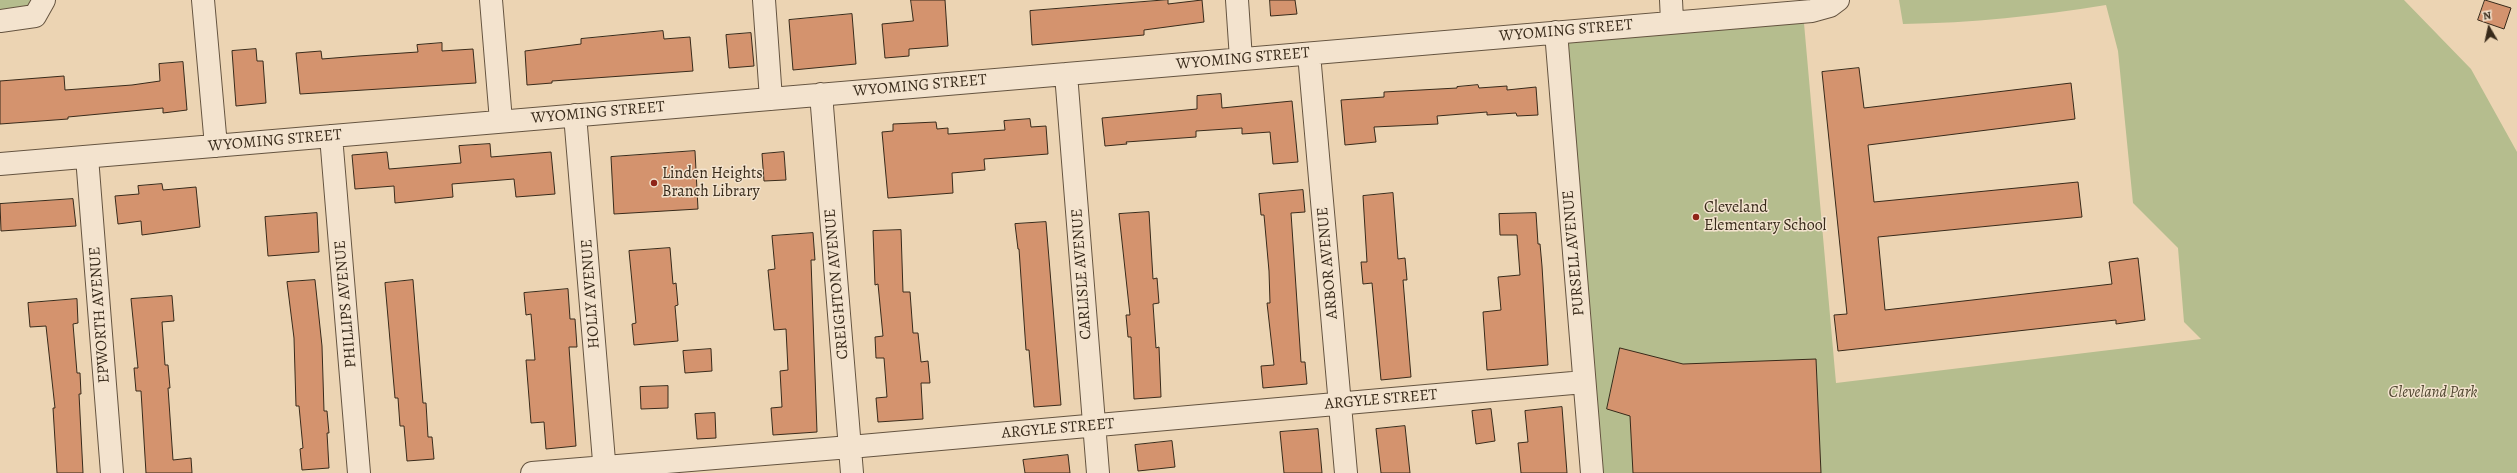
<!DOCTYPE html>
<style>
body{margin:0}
#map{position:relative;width:2517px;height:473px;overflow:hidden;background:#ecd4b3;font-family:Alegreya,serif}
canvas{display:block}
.north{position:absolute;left:2469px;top:8px;width:40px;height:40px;-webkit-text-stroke:3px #f3e3ce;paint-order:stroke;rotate:351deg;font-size:11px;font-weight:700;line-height:16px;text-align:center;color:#382a1a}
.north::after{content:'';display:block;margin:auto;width:14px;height:18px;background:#382a1a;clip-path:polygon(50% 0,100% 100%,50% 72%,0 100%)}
</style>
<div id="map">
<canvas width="2517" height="473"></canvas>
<div class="north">N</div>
</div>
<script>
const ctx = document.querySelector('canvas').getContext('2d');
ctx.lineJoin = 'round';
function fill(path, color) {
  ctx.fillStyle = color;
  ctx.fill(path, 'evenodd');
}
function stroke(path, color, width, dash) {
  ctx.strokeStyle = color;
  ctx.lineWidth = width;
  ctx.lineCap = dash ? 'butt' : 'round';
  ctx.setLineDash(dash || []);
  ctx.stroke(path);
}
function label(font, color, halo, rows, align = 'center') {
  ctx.font = font + ' Alegreya,serif';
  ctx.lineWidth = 3;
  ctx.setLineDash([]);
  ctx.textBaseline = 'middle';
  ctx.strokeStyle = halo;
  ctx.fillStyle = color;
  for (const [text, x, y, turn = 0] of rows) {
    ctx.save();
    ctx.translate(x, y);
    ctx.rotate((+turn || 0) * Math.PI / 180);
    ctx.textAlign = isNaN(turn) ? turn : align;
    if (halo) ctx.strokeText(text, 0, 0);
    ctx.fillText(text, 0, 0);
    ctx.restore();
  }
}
fill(new Path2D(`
 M 0,0 L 44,0 L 0,21 Z
 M 1899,0 L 2404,0 L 2471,69 L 2517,152 L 2517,473 L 1592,473 L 1556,32 L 1803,12 L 1836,383 L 2201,339 L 2184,322 L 2178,248 L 2133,203 L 2118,51 L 2106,5 C 2038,16 1972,23 1903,24 Z`), '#b5bd8e');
const building = new Path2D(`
 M 911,0 L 945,0 L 948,46 L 909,49 L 909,56 L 885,58 L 882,24 L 913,21 Z
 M 1168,0 L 1168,4 L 1202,0 L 1204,22 L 1144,30 L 1144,35 L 1032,45 L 1030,11 Z
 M 1270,0 L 1295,0 L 1297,14 L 1271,16 Z
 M 2485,0 L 2511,8 L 2504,29 L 2478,20 Z
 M 852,14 L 856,64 L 793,70 L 789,20 Z
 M 663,31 L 664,39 L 690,37 L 693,71 L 552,81 L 552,83 L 527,85 L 525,51 L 581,44 L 581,39 Z
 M 751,33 L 754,66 L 729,68 L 726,35 Z
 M 442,43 L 442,51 L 473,49 L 476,83 L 300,94 L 296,53 L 321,51 L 322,59 L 359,56 L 418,52 L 417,45 Z
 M 256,49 L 257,61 L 263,61 L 266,103 L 236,106 L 232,51 Z
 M 183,62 L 187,110 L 163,113 L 163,108 L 68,117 L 68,119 L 0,124 L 0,81 L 64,76 L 65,90 L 132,85 L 160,81 L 159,64 Z
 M 1859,68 L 1864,108 L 2071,83 L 2075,119 L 1868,145 L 1874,202 L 2078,182 L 2082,217 L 1878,237 L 1885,310 L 2112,284 L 2109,262 L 2138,258 L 2145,320 L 2116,324 L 2116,320 L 1838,351 L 1834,315 L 1847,314 L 1822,72 Z
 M 1478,85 L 1479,88 L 1507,86 L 1507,90 L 1536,87 L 1538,115 L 1517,116 L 1516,113 L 1487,115 L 1487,112 L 1437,116 L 1438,124 L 1374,127 L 1376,142 L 1345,145 L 1341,100 L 1384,97 L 1384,92 L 1457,88 L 1457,87 Z
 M 1221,94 L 1222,108 L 1292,101 L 1298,162 L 1273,164 L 1270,132 L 1242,134 L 1242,128 L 1196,131 L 1196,137 L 1126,142 L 1127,144 L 1105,146 L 1102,118 L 1197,109 L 1197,96 Z
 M 1030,119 L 1031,127 L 1046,126 L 1048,154 L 984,159 L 985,170 L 952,173 L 953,193 L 888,198 L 882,132 L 893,131 L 893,124 L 936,122 L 937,129 L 948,128 L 948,134 L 1005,130 L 1004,121 Z
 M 490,144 L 491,157 L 551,152 L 555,194 L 516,197 L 514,179 L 452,184 L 453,197 L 395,203 L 394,186 L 355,189 L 352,155 L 387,152 L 389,169 L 461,163 L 459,146 Z
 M 695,151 L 698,209 L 614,214 L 611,157 Z
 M 784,152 L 786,180 L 764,181 L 762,154 Z
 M 162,184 L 163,190 L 196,187 L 200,227 L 142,235 L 141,221 L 118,224 L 115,196 L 139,194 L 138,186 Z
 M 1303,190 L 1305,212 L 1291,213 L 1301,362 L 1305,362 L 1307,384 L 1263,388 L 1261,366 L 1274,365 L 1267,303 L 1270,303 L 1269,271 L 1264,215 L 1261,215 L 1259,194 Z
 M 1393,193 L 1398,259 L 1405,258 L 1407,280 L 1403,280 L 1411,377 L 1381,380 L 1372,283 L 1363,284 L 1361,262 L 1367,262 L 1363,196 Z
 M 73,199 L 76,226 L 1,231 L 0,204 Z
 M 1149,212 L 1153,279 L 1157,278 L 1159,303 L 1153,304 L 1156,348 L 1159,347 L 1161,397 L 1134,399 L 1131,337 L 1128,337 L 1126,315 L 1130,315 L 1119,214 Z
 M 317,213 L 319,252 L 268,256 L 265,217 Z
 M 1536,213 L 1538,244 L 1540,244 L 1542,266 L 1548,365 L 1487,370 L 1483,312 L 1501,310 L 1498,277 L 1520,275 L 1517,235 L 1500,235 L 1499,214 Z
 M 1046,222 L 1061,405 L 1034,407 L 1029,350 L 1026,350 L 1019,249 L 1018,249 L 1015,224 Z
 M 901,230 L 903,292 L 910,292 L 913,333 L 918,333 L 921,362 L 928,361 L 930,383 L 921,383 L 923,419 L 878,422 L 876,398 L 887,397 L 884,358 L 876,358 L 875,337 L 883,336 L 878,284 L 875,285 L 873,231 Z
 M 813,233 L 815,260 L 811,260 L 817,432 L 773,435 L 771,408 L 782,407 L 780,371 L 788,370 L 786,329 L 774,330 L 768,270 L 775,269 L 772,236 Z
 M 670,248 L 673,284 L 676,283 L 678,305 L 675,306 L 678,341 L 634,345 L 632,324 L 636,323 L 629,251 Z
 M 315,280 L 322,346 L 324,411 L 327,411 L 329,433 L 327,433 L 329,468 L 302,470 L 300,449 L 303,448 L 299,406 L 296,406 L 294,338 L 287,282 Z
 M 413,280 L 423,403 L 426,403 L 428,437 L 432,437 L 434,459 L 407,461 L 404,426 L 400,426 L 398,398 L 395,398 L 385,283 Z
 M 568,289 L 570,319 L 575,319 L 577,347 L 569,347 L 576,446 L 546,449 L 544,422 L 531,423 L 526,360 L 535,360 L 531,314 L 526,315 L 524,293 Z
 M 172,296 L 174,321 L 162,322 L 165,365 L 168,365 L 170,388 L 168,388 L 173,460 L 191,458 L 192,473 L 146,473 L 141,391 L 136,391 L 134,368 L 138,368 L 131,299 Z
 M 77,299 L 78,323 L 73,324 L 77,373 L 80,373 L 81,394 L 79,394 L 83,473 L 57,473 L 53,408 L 55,408 L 46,326 L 30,327 L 28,303 Z
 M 1620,348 L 1683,364 L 1816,359 L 1821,473 L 1633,473 L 1630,416 L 1607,409 Z
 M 711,349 L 712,371 L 685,373 L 683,351 Z
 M 668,386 L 668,408 L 641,409 L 640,387 Z
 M 1562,407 L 1567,473 L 1521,473 L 1518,443 L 1528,442 L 1525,411 Z
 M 1491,409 L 1495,441 L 1476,444 L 1472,411 Z
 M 715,413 L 716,438 L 697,439 L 695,414 Z
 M 1405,426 L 1410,473 L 1381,473 L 1376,429 Z
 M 1318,429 L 1322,473 L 1284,473 L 1280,432 Z
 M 1172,441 L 1175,467 L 1138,471 L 1135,445 Z
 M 1068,455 L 1070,473 L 1025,473 L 1023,460 Z`);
fill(building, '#d4936e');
stroke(building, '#382a1a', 1);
const minor = new Path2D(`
 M 203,0 L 216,146
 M 491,0 L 501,121
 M 764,0 L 771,99
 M 1237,0 L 1241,59
 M 1671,0 L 1672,21
 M 0,21 L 35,16 L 44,0
 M 1556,32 L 1592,473
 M 1309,54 L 1346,473
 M 1066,74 L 1098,473
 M 821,94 L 852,473
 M 575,115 L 605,473
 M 331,136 L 359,473
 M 87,157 L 112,473
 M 0,164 L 1812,11 L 1830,6 L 1838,0
 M 532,473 L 850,447 L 1584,382`);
stroke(minor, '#655440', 24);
stroke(minor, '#f3e3ce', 22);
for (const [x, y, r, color] of [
 [654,183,4,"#8f2418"],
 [1696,217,4,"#8f2418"]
]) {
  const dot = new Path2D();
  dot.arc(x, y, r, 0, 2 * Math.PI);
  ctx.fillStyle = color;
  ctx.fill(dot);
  stroke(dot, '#f3e3ce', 1.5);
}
label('16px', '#382a1a', '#f3e3ce', [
 ["WYOMING STREET",1566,31,-5],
 ["WYOMING STREET",1243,59,-5],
 ["WYOMING STREET",920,86,-5],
 ["WYOMING STREET",598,113,-5],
 ["WYOMING STREET",275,141,-5],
 ["PURSELL AVENUE",1574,253,-95],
 ["ARBOR AVENUE",1328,263,-95],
 ["CARLISLE AVENUE",1082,274,-94],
 ["CREIGHTON AVENUE",837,284,-95],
 ["HOLLY AVENUE",591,294,-94],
 ["PHILLIPS AVENUE",346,304,-95],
 ["EPWORTH AVENUE",100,315,-94],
 ["ARGYLE STREET",1381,400,-5],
 ["ARGYLE STREET",1058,429,-5]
]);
label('16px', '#382a1a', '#f3e3ce', [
 ["Linden Heights",662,174],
 ["Branch Library",662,192],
 ["Cleveland",1704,208],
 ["Elementary School",1704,226]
], 'left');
label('italic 16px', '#514731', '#f3e3ce', [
 ["Cleveland Park",2433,393]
]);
</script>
